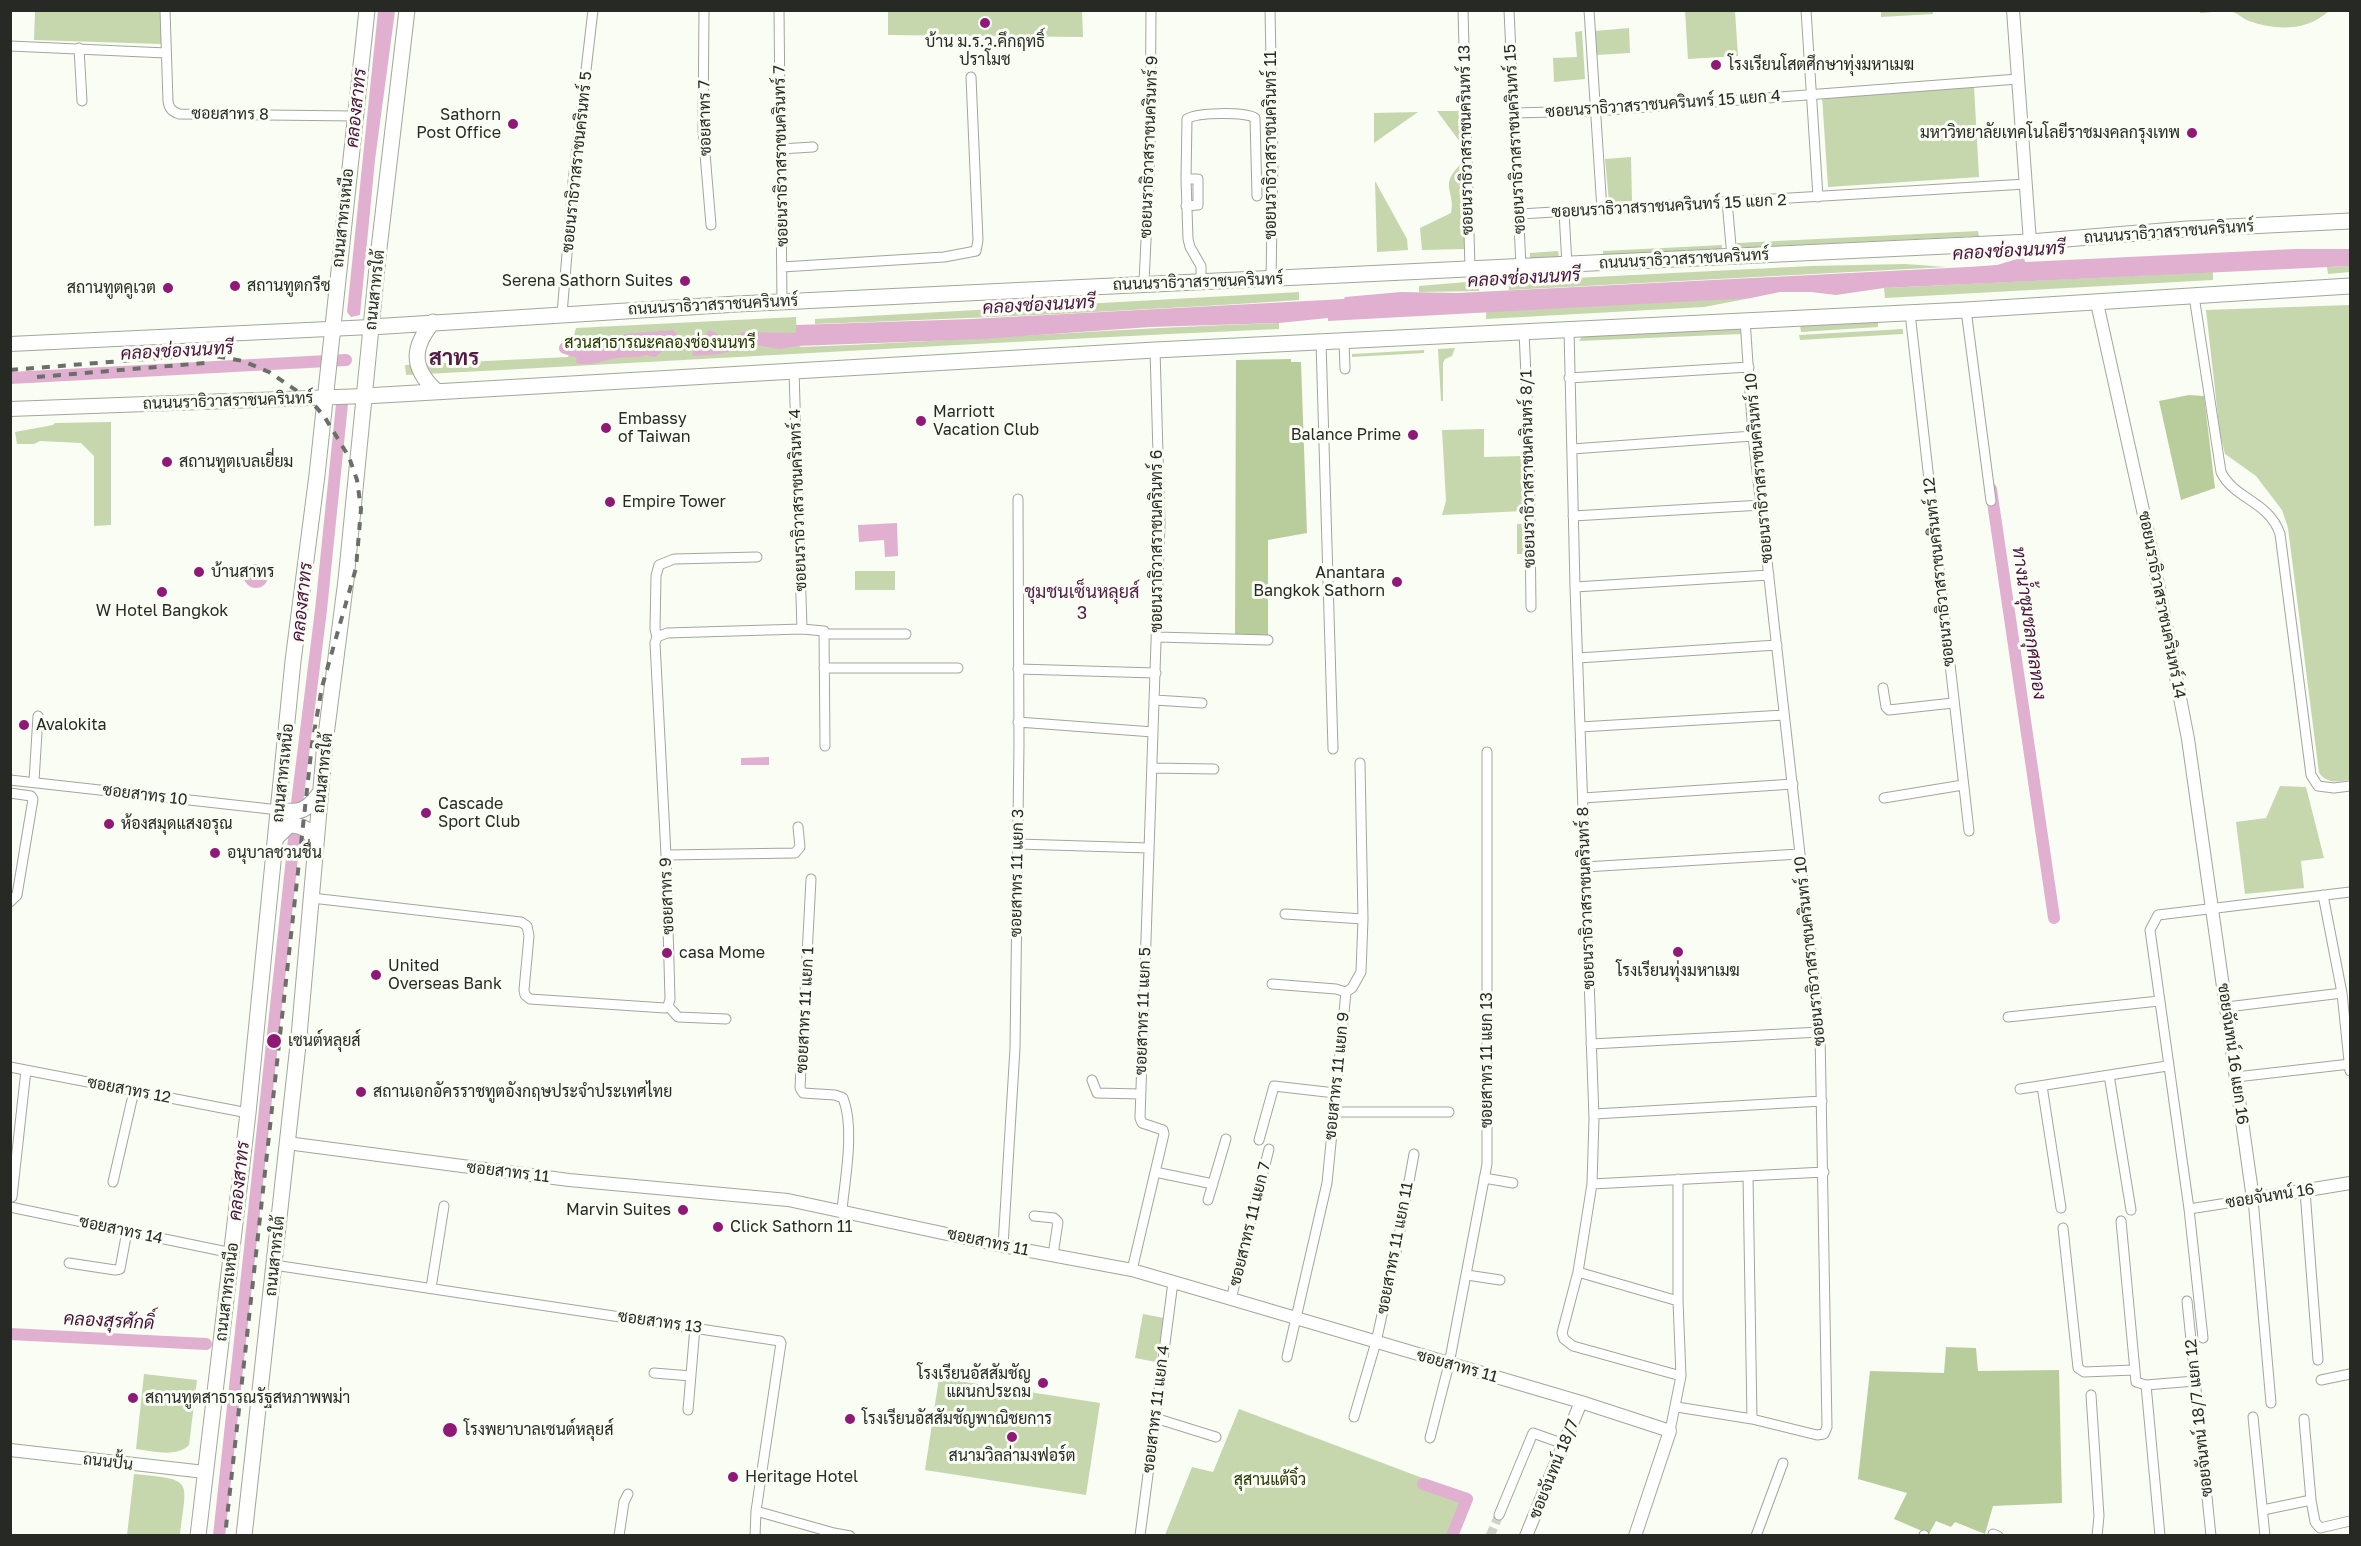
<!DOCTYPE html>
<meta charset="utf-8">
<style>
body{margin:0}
#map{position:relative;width:2361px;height:1546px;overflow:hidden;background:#f9fdf3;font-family:"Golos Text",sans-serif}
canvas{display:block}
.frame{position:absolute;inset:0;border:12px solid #272925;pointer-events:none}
</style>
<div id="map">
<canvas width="2361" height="1546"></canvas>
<div class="frame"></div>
</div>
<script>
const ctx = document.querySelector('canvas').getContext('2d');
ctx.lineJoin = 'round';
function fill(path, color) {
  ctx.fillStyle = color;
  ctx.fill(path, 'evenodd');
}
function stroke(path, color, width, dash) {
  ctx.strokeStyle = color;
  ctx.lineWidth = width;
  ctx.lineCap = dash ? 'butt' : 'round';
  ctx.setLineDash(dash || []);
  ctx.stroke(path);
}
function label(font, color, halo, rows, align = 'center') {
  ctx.font = font + ' "Golos Text",Sarabun,sans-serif';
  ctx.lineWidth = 6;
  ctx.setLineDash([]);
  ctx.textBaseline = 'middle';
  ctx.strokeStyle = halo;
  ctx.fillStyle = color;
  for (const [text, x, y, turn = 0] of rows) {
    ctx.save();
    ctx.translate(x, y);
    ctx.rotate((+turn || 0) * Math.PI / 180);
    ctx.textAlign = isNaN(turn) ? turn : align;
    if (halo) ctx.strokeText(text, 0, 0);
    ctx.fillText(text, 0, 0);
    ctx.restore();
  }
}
fill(new Path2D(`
 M 35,11 L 161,11 L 162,44 L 34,40 Z
 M 888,11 L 1082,11 L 1083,37 L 888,35 Z
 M 1685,11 L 1735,11 L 1738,56 L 1688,59 Z
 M 1881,11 L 1933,11 L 1933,14 L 1881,17 Z
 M 2200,11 L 2200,10 L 2329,11 C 2307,31 2276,31 2249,21 C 2243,19 2239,14 2233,12 C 2224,9 2209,13 2200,13 Z
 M 1629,28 L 1630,53 L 1596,55 L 1595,31 Z
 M 1582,31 L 1585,79 L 1554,82 L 1553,58 L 1577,57 L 1575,32 Z
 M 1974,86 L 1979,177 L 1828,187 L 1822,96 Z
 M 1437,111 L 1462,111 L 1463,146 Z
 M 1418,112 L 1374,143 L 1374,113 Z
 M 1631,157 L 1632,201 L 1609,202 L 1605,159 Z
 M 1463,162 L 1465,249 L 1422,250 L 1420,228 L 1451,213 C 1456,190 1437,186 1463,162 Z
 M 1375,181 L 1407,239 L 1408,250 L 1377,252 Z
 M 1978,231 L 1979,236 L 1737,248 L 1737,243 Z
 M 1722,245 L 1722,249 L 1603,255 L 1603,251 Z
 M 1558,251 L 1559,257 L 1530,259 L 1530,253 Z
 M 1905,264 L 1946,267 L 1509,290 L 1508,279 L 1535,280 L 1811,266 Z
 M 2350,266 L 2350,272 L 2328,274 L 2327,267 Z
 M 2213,272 L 2213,280 L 1885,298 L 1884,288 Z
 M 1479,281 L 1479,291 L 1419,292 L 1419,286 Z
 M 1299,292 L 1299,300 C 1138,311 977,318 815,324 L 815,319 Z
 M 1734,297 L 1751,298 L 1704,307 L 1486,319 L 1486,311 Z
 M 2349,305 L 2350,780 C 2337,782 2328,784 2319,773 L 2288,528 L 2282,510 L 2256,476 L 2225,454 L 2220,434 L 2206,310 Z
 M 796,317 L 797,345 L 801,347 C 961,341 1120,328 1279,323 L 1279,329 C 988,342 697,360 406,375 L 405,365 L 568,357 L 576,328 Z
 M 1878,321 L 1878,327 L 1801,332 L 1800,325 Z
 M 1737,329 L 1740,330 L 1741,334 L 1579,341 L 1583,335 Z
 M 1903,329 L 1903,334 L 1800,340 L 1799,335 Z
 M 1455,348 L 1452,356 L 1445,359 L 1443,363 L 1443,401 L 1441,401 L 1438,349 Z
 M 1424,350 L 1424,353 L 1352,357 L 1352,354 Z
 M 111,422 L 111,525 L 94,526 L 94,456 L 81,443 L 40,441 L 34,444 L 17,444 L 15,432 L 53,425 L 55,423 Z
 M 1484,429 L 1484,457 L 1523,456 L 1523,511 L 1442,515 L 1446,501 L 1442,430 Z
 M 1517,524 L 1525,524 L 1526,554 L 1517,554 Z
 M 895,571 L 895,590 L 855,590 L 855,571 Z
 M 2280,786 L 2306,787 L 2324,858 L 2301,861 L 2304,888 L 2245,894 L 2236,822 L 2266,818 Z
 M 1143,1314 L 1164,1318 L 1156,1362 L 1135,1358 Z
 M 144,1374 L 197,1380 L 189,1445 C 176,1458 153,1451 136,1449 Z
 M 939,1378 L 1100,1403 L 1086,1495 L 925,1470 Z
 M 1239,1409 L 1473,1497 L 1457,1535 L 1165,1535 L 1192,1467 L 1213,1472 Z
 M 134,1474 C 194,1480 187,1478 180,1535 L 127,1535 Z`), '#c6d7ae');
fill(new Path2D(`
 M 1291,359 L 1291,362 L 1301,362 L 1307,533 L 1268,540 L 1268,638 L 1235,635 L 1236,360 Z
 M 2189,395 L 2204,396 L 2215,488 L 2181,500 L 2159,401 Z
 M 1946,1347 L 1976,1348 L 1978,1371 L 2059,1370 L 2062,1503 L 1993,1506 L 1985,1534 L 1955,1522 L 1951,1527 L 1936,1521 L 1929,1534 L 1894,1519 L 1907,1493 L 1858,1479 L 1870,1371 L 1944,1373 Z`), '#b9cd9c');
fill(new Path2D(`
 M 378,11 L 395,11 L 375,160 L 360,315 L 351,317 L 347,312 Z
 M 2295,249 L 2350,249 L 2350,266 L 1884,288 L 1836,295 L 1811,292 L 1780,292 L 1751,298 L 1328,321 L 1328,318 L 1279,323 L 1150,327 L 982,339 L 797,346 L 779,349 L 756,345 L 719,354 L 693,356 L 692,354 L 709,330 L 726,338 L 744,332 L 796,333 L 796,325 L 971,319 L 1344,299 L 1345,297 L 1401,292 L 1458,293 L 1968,267 L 1997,265 L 2024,257 L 2025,262 Z
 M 673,330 L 677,334 L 674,347 L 668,347 L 655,357 L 646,355 C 636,359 627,356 616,358 C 603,360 589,367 576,363 L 578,346 L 584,345 L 593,349 L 600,347 L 617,347 L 624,334 Z
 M 897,523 L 898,556 L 885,557 L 884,540 L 859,542 L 858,525 Z
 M244 576a12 12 0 1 1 24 0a12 12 0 1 1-24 0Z
 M 769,757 L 769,765 L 741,765 L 741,758 Z`), '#e1b0d0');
stroke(new Path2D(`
 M 565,348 L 583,353 L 593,353
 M 10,378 L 346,360
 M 1991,489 L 2054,918
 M 297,803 L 321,610 L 342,404
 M 10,1334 L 206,1344
 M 1423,1484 L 1467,1499 L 1452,1536
 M 219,1536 L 295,830`), '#e1b0d0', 12);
stroke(new Path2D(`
 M 1490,1536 L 1499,1515`), '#cfd3ca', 9, [9, 4.5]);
const minor = new Path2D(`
 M 165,10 L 168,101 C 169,109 172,111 179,114 L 355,116
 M 704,10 L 703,130 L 711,225
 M 779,10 L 782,302
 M 1270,10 L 1273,159 L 1271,280
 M 1463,10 L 1470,269
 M 1509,10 L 1521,267
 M 1589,10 L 1602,210
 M 1806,10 L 1818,197
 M 10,46 L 166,53
 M 79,48 L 82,101
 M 1513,113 L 1595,111 L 2018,79
 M 780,149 L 813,147
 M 1186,179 L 1198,179 L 1198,205 L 1186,206
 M 1727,201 L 1732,257
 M 1564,212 L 1567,265
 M 1520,214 L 2026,184
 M 782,267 L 944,257 L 976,251 L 978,240 L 971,77
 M 1201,282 L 1201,266 L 1190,247 L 1188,239 L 1186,179 L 1187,119 C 1197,112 1245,112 1255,118 L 1257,196
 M 1144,283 L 1150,154 L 1151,10
 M 2194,296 L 2221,472 C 2234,499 2269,501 2280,534 L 2311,775 L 2318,786 L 2334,788 L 2350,786
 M 1966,310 L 1991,501
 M 1910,313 L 1969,831
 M 562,314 L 573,182 L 593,10
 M 1569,329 L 1575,587 L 1594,1118 L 1592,1184 L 1578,1272 L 1562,1333 L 1564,1339 L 1573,1346 L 1681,1376
 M 1524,332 L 1529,442 L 1531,607
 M 1344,341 L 1345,369
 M 1321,342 L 1333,749
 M 794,371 L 802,629
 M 1569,378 L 1749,367
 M 1572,449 L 1753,436
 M 1573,516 L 1762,505
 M 1575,587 L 1769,575
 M 825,634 L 906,634
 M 657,637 L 655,629 L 656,576 L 659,565 L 674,559 L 757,557
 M 1157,637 L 1268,640
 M 1578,658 L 1777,645
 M 824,668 L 958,668
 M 1018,669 L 1156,673
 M 1883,688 L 1886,707 L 1889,710 L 1953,703
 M 1155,700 L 1202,703
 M 1018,722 L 1153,732
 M 1580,727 L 1784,715
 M 1152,768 L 1214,769
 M 10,780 L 279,810
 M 34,781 L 38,716
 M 10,793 L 31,796 L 33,799 L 17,895 L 10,902
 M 1583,798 L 1793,784
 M 1884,798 L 1963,785
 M 1018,844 L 1149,848
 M 666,855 L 795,853 L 800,847 L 798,827
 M 1585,867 L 1799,854
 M 811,879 L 800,1088 L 803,1093 L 835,1095 L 843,1098 C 855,1128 845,1178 842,1210
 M 2323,895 L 2342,993 L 2350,1071
 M 312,898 L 521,922 L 527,926 L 529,936 L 524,990 L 525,995 L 530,999 L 665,1008 L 668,1006 L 670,999 L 666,855 L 655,643 L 657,637 L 667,633 L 802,629 L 824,631 L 825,746
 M 1285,914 L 1363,919
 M 1272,984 L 1336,989 L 1346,992
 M 668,1006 L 678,1017 L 726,1019
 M 2227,1007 L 2342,993
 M 2008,1017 L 2159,1001
 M 1591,1044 L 1820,1032
 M 10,1067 L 248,1113
 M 2109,1075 L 2131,1210
 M 2236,1077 L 2350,1064
 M 1092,1080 L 1097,1093 L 1140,1094
 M 2042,1086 L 2061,1208
 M 2020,1089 L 2167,1066
 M 1334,1112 L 1449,1112
 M 1594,1114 L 1822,1101
 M 1259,1140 L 1274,1086 L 1335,1093
 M 1155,1172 L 1213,1184
 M 1748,1176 L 1752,1419
 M 1484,1178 L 1513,1183
 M 113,1182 L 134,1091
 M 1592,1184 L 1824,1172
 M 2305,1191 L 2318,1360
 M 12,1197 L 26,1070
 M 1208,1200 L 1226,1139
 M 10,1207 L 232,1253
 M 2189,1209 L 2253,1199 L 2271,1403
 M 1034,1216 L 1054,1218 L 1058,1222 L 1053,1255
 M 2121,1221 L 2136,1382 L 2146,1385 L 2195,1381
 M 2063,1228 L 2078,1368 L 2084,1372 L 2134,1370
 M 1003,1246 L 1015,1048 L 1019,744 L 1018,499
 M 69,1263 L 115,1270 L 120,1269 L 127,1231
 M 274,1265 L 780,1341 L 781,1343 L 756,1511 L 755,1536
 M 1132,1270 L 1164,1134 L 1163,1130 L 1142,1123 L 1140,1118 L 1160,523 L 1155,350
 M 1578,1272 L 1678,1301
 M 1467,1275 L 1500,1280
 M 431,1288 L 444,1206
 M 1231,1299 L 1269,1149
 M 2187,1301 L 2211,1536
 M 2203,1338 L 2189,1209 L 2150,930 L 2158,915 L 2350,892
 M 1287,1357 L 1327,1183 L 1346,992 L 1352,988 L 1361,972 L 1363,919 L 1360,763
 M 654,1373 L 691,1376
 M 2321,1380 L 2350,1374
 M 2146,1385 L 2160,1536
 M 2091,1395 L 2099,1516 L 2097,1536
 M 1677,1407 L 1752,1419 L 1817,1435 L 1824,1434 L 1827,1427 L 1820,1032 L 1753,436 L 1745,320
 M 688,1410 L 695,1327
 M 1354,1417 L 1376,1342 L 1397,1247 L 1414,1154
 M 2253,1417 L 2265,1536
 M 1155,1418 L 1216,1437
 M 1670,1431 L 1681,1376 L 1678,1301 L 1678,1179
 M 1430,1438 L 1449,1364 L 1487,1164 L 1487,752
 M 2311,1500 L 2315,1522 L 2320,1528 L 2350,1521
 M 2263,1510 L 2311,1500 L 2304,1419
 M 756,1511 L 834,1533 L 850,1536
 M 1499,1515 L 1533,1433 L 1564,1444
 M 1993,1534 L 1998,1536
 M 619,1536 L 624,1502 L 628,1494
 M 1140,1536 L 1173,1282
 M 1756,1536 L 1783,1463
 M 1924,1536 L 1924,1535`);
const tertiary = new Path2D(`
 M 2013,10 L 2030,242
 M 2097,303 L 2148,533 L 2188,739 L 2253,1199 L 2350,1183
 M 287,1143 L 569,1180 L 788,1200 L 1003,1246 L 1132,1270 L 1194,1288 L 1581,1402 L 1670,1431 L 1635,1536
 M 10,1450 L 205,1472
 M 1526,1536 L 1581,1402`);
const secondary = new Path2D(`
 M 10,344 L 371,327
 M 10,409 L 365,396`);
const primary = new Path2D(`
 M 433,322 C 412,347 411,367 435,390
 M 371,327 L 737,304 L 2030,242 L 2187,229 L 2350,221
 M 365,396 L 1155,350 L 1966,310 L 2350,286
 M 279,810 C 301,814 307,810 320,793
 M 276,838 L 289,825 C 305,825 308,830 316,843
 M 198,1536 L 248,1113 L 293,661 L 317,475 L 367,10
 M 244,1536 L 299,1036 L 325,743 L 346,580 L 378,257 L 407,10`);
stroke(minor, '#a2a69c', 11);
stroke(tertiary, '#a2a69c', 14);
stroke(secondary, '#a2a69c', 16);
stroke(primary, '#a2a69c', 17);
stroke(minor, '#fff', 9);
stroke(tertiary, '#fff', 12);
stroke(secondary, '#fff', 14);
stroke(primary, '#fff', 15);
stroke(new Path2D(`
 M 10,370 L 196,355 L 215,356 L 243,361 L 269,372 L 309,399 L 324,416 L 349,457 L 357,480 L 361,509 L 356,568 L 322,687 L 312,744 L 225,1536
 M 37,377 L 205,363`), '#6c6f69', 4, [8, 8]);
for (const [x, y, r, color] of [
 [985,23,6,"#901876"],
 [1716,65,6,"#901876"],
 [513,124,6,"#901876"],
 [2192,133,6,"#901876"],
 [685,281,6,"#901876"],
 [235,286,6,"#901876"],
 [168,288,6,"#901876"],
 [921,421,6,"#901876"],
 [606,428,6,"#901876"],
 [1413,435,6,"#901876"],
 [167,462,6,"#901876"],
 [610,502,6,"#901876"],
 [199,572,6,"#901876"],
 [1397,582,6,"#901876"],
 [162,592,6,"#901876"],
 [24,725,6,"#901876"],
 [426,813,6,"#901876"],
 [109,824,6,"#901876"],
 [215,853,6,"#901876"],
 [1678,952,6,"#901876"],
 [667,953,6,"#901876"],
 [376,975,6,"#901876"],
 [274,1041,8,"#901876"],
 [361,1092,6,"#901876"],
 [683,1210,6,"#901876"],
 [718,1227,6,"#901876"],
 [1043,1383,6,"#901876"],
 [133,1398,6,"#901876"],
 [850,1419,6,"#901876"],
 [450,1430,8,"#901876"],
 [1012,1437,6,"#901876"],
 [733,1477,6,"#901876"]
]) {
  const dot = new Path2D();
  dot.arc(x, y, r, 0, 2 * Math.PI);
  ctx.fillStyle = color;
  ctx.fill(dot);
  stroke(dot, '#f9fdf3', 2);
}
label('16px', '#272925', '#f9fdf3', [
 ["บ้าน ม.ร.ว.คึกฤทธิ์",985,42,"center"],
 ["ปราโมช",985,60,"center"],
 ["โรงเรียนโสตศึกษาทุ่งมหาเมฆ",1728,65],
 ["Sathorn",501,115,"right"],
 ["Post Office",501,133,"right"],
 ["มหาวิทยาลัยเทคโนโลยีราชมงคลกรุงเทพ",2180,133,"right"],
 ["Serena Sathorn Suites",673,281,"right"],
 ["สถานทูตกรีซ",247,286],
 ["สถานทูตคูเวต",156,288,"right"],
 ["Marriott",933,412],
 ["Vacation Club",933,430],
 ["Embassy",618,419],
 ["of Taiwan",618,437],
 ["Balance Prime",1401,435,"right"],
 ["สถานทูตเบลเยี่ยม",179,462],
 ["Empire Tower",622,502],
 ["บ้านสาทร",211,572],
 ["Anantara",1385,573,"right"],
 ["Bangkok Sathorn",1385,591,"right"],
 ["W Hotel Bangkok",162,611,"center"],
 ["Avalokita",36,725],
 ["Cascade",438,804],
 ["Sport Club",438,822],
 ["ห้องสมุดแสงอรุณ",121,824],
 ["อนุบาลชวนชื่น",227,853],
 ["casa Mome",679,953],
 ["United",388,966],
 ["Overseas Bank",388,984],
 ["โรงเรียนทุ่งมหาเมฆ",1678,971,"center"],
 ["เซนต์หลุยส์",288,1041],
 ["สถานเอกอัครราชทูตอังกฤษประจำประเทศไทย",373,1092],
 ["Marvin Suites",671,1210,"right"],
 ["Click Sathorn 11",730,1227],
 ["โรงเรียนอัสสัมชัญ",1031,1374,"right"],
 ["แผนกประถม",1031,1392,"right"],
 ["สถานทูตสาธารณรัฐสหภาพพม่า",145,1398],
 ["โรงเรียนอัสสัมชัญพาณิชยการ",862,1419],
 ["โรงพยาบาลเซนต์หลุยส์",464,1430],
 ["สนามวิลล่ามงฟอร์ต",1012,1456,"center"],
 ["Heritage Hotel",745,1477]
], 'left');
label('16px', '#272925', '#f9fdf3', [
 ["ซอยนราธิวาสราชนครินทร์ 15 แยก 4",1663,104,-4],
 ["ซอยสาทร 8",230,114,1],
 ["ซอยสาทร 7",705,118,-91],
 ["ซอยนราธิวาสราชนครินทร์ 15",1515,139,-93],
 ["ซอยนราธิวาสราชนครินทร์ 13",1466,140,-91],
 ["ซอยนราธิวาสราชนครินทร์ 11",1271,145,-90],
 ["ซอยนราธิวาสราชนครินทร์ 9",1149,147,-88],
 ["ซอยนราธิวาสราชนครินทร์ 7",781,156,-91],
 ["ซอยนราธิวาสราชนครินทร์ 5",577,162,-84],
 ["ซอยนราธิวาสราชนครินทร์ 15 แยก 2",1669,206,-3],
 ["ถนนสาทรเหนือ",343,218,-84],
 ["ถนนนราธิวาสราชนครินทร์",2169,232,-4],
 ["ถนนนราธิวาสราชนครินทร์",1684,259,-3],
 ["ถนนนราธิวาสราชนครินทร์",1198,282,-2],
 ["ถนนสาทรใต้",375,290,-84],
 ["ถนนนราธิวาสราชนครินทร์",713,305,-3],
 ["ถนนนราธิวาสราชนครินทร์",228,401,-2],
 ["ซอยนราธิวาสราชนครินทร์ 10",1759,468,-95],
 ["ซอยนราธิวาสราชนครินทร์ 8/1",1528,469,-91],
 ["ซอยนราธิวาสราชนครินทร์ 4",798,500,-92],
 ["ซอยนราธิวาสราชนครินทร์ 6",1157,541,-90],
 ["ซอยนราธิวาสราชนครินทร์ 12",1939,572,-96],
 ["ซอยนราธิวาสราชนครินทร์ 14",2162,605,79],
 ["ถนนสาทรเหนือ",283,773,-84],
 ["ถนนสาทรใต้",323,773,-84],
 ["ซอยสาทร 10",145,795,7],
 ["ซอยสาทร 11 แยก 3",1017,873,-89],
 ["ซอยสาทร 9",667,896,-92],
 ["ซอยนราธิวาสราชนครินทร์ 8",1586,898,-92],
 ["ซอยนราธิวาสราชนครินทร์ 10",1810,951,-96],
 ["ซอยสาทร 11 แยก 1",805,1010,-87],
 ["ซอยสาทร 11 แยก 5",1143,1011,-88],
 ["ซอยจันทน์ 16 แยก 16",2233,1054,82],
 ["ซอยสาทร 11 แยก 13",1487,1060,-90],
 ["ซอยสาทร 11 แยก 9",1337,1076,-84],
 ["ซอยสาทร 12",129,1090,11],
 ["ซอยสาทร 11",508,1172,7],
 ["ซอยจันทน์ 16",2270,1196,-9],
 ["ซอยสาทร 11 แยก 7",1250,1224,-76],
 ["ซอยสาทร 14",121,1230,12],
 ["ซอยสาทร 11",988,1242,12],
 ["ซอยสาทร 11 แยก 11",1395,1248,-79],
 ["ถนนสาทรใต้",275,1256,-84],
 ["ถนนสาทรเหนือ",227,1292,-83],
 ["ซอยสาทร 13",660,1322,8],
 ["ซอยสาทร 11",1457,1366,16],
 ["ซอยสาทร 11 แยก 4",1156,1409,-83],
 ["ซอยจันทน์ 18/7 แยก 12",2199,1418,-96],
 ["ถนนปั้น",108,1462,7],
 ["ซอยจันทน์ 18/7",1554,1469,-68]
]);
label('16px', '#263600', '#f9fdf3', [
 ["สวนสาธารณะคลองช่องนนทรี",660,343],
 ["สุสานแต้จิ๋ว",1270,1480]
]);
label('italic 18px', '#48103b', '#f9fdf3', [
 ["คลองสาทร",356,108,-84],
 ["คลองช่องนนทรี",2009,251,-3],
 ["คลองช่องนนทรี",1524,278,-3],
 ["คลองช่องนนทรี",1039,305,-3],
 ["คลองช่องนนทรี",177,351,-3],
 ["คลองสาทร",302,602,-84],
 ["ทางน้ำชุมชลกุศลทอง",2029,623,82],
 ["คลองสาทร",239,1181,-84],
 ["คลองสุรศักดิ์",109,1321,3]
]);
label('18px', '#531b45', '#f9fdf3', [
 ["ชุมชนเซ็นหลุยส์",1082,592],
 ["3",1082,613]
]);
label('bold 22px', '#531b45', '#f9fdf3', [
 ["สาทร",454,358]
]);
</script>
